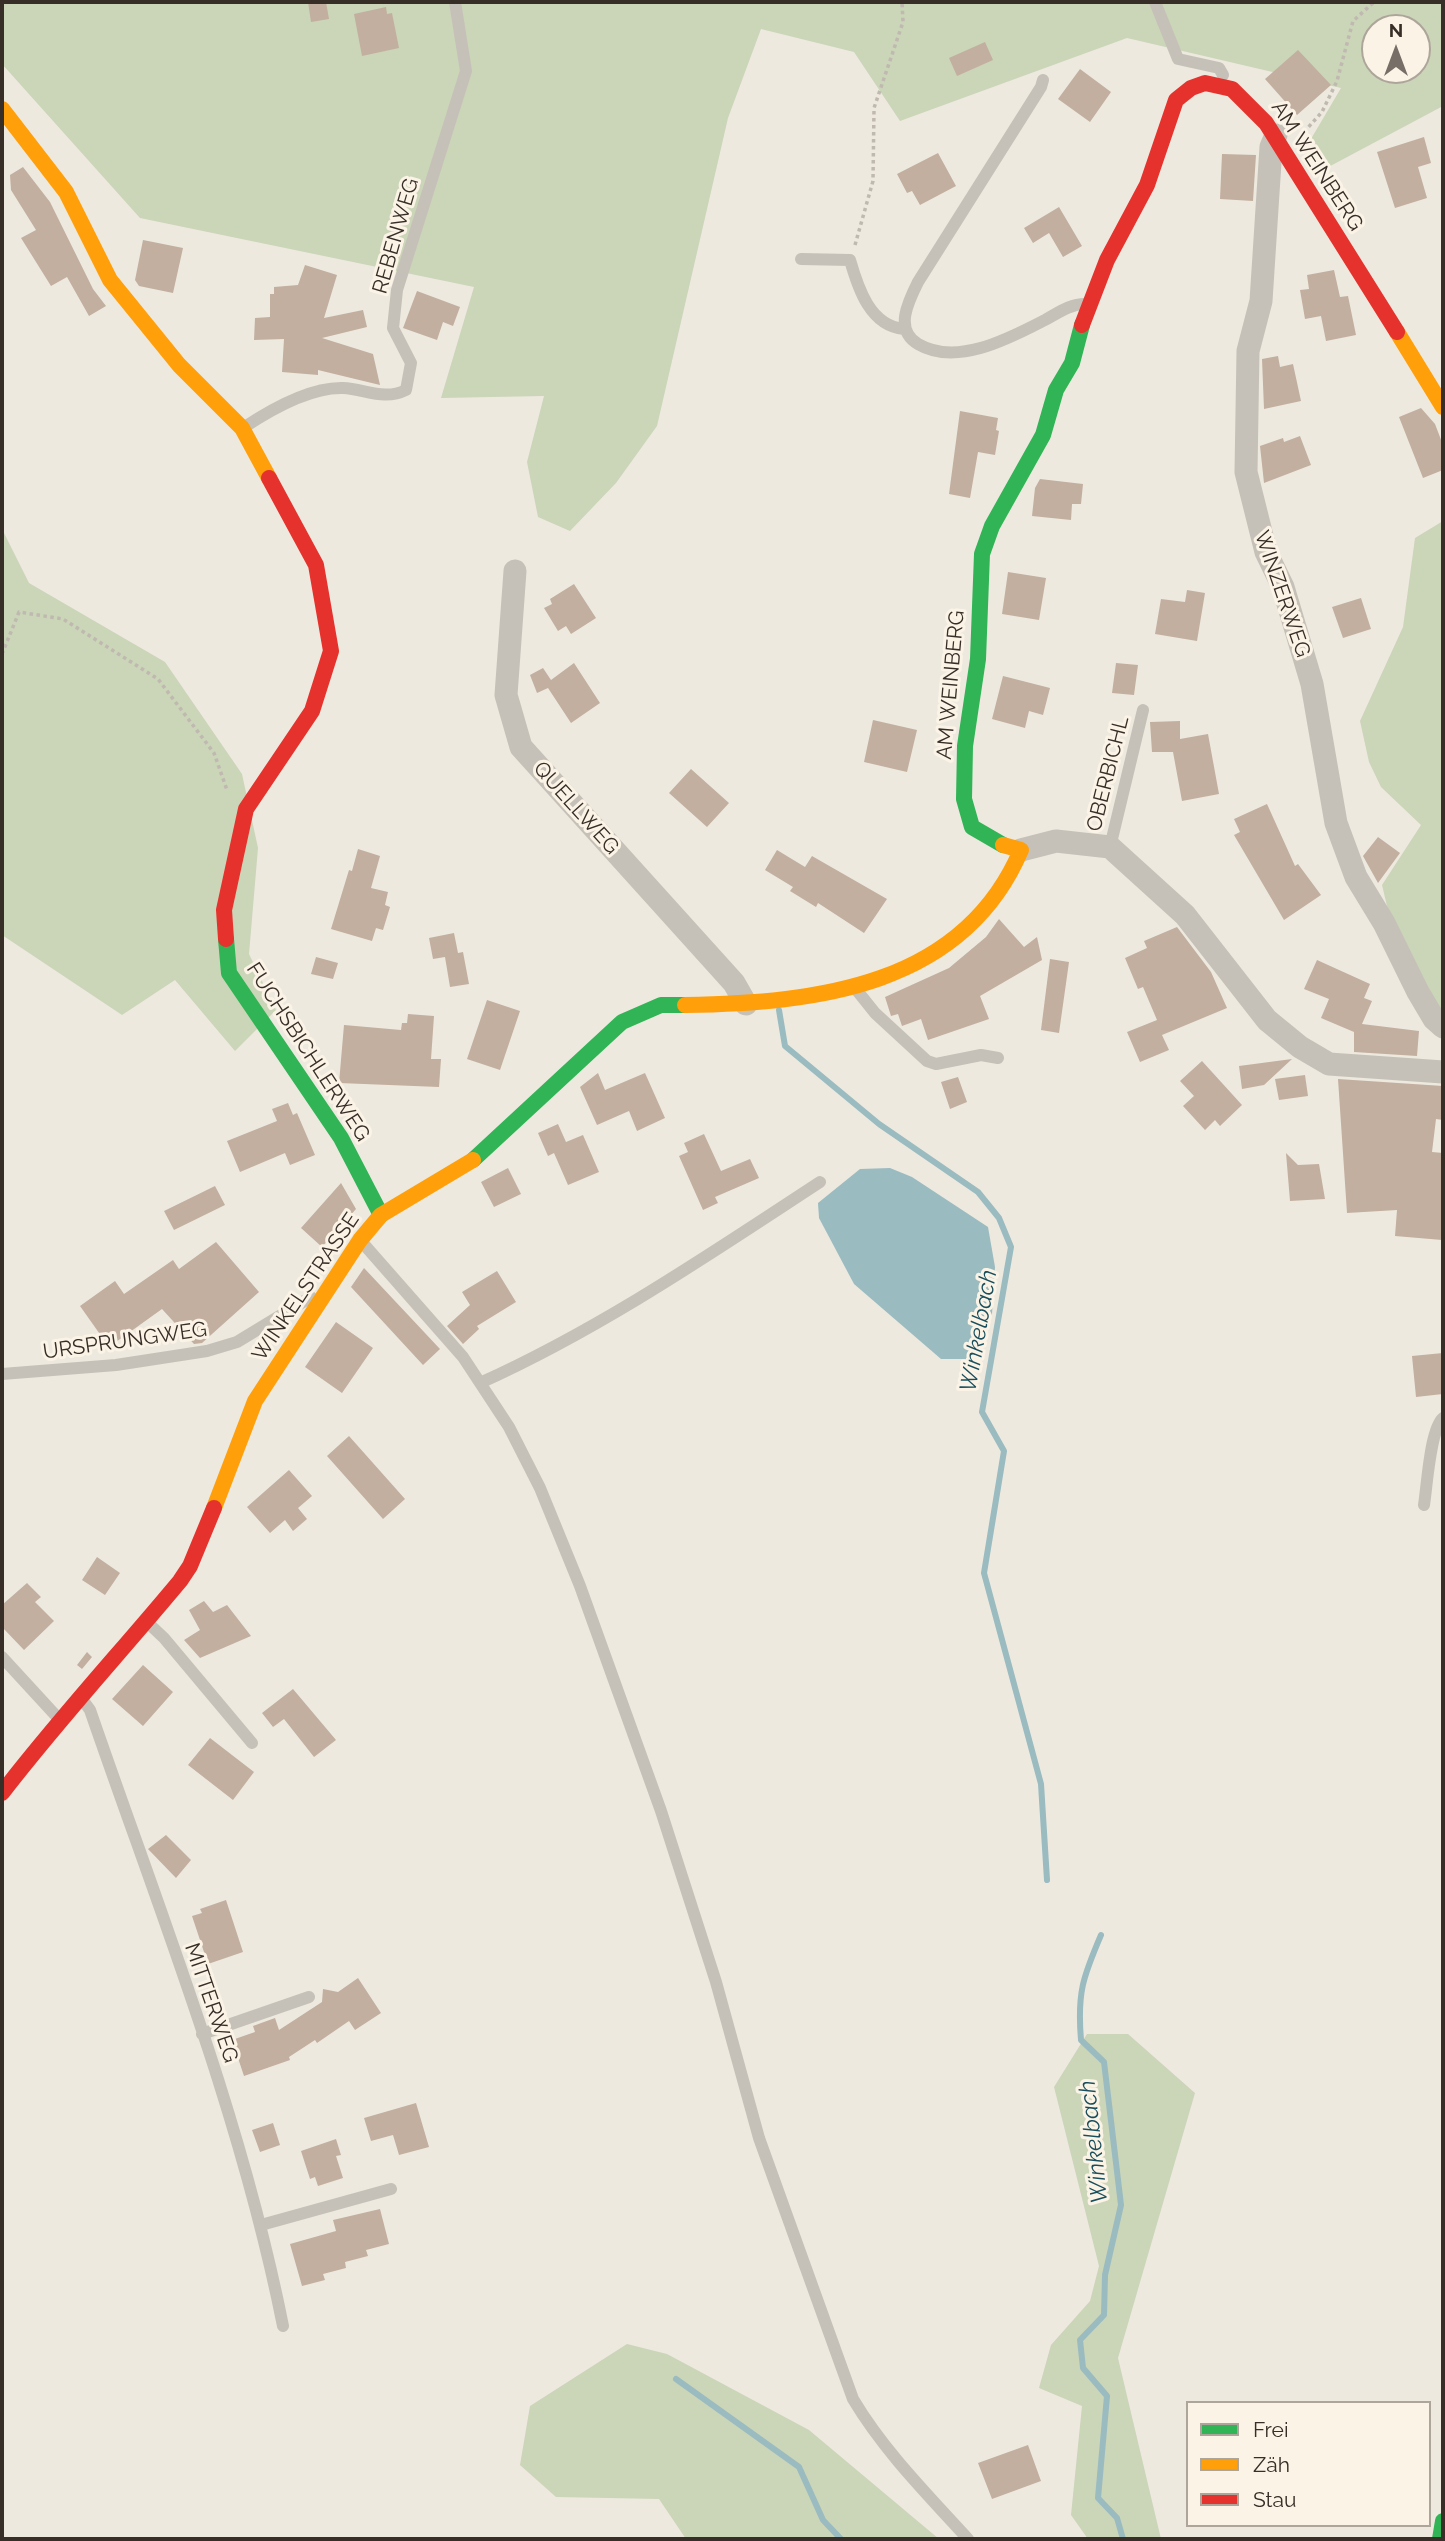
<!DOCTYPE html>
<meta charset="utf-8">
<style>
body{margin:0}
#map{position:relative;width:1445px;height:2541px;overflow:hidden;background:#ede9df;font-family:Raleway,sans-serif}
canvas{display:block}
.frame{position:absolute;inset:0;border:4px solid #372e27;pointer-events:none}
.legend{position:absolute;left:1186px;top:2401px;width:245px;height:126px;box-sizing:border-box;background:#fbf4e6;border:2px solid #ada59a;margin:0;padding:9px 12px;list-style:none;font-size:21px;color:#372e27}
.legend li{display:flex;align-items:center;gap:14px;height:35px}
.legend b{width:35px;border:2px solid #ada59a}
.north{position:absolute;left:1361px;top:14px;width:70px;height:70px;box-sizing:border-box;background:#fbf4e6;border:2px solid #ada59a;border-radius:50%;rotate:0deg;font-size:19px;font-weight:700;line-height:28px;text-align:center;color:#372e27}
.north::after{content:'';display:block;margin:auto;width:24px;height:32px;background:#776f67;clip-path:polygon(50% 0,100% 100%,50% 72%,0 100%)}
</style>
<div id="map">
<canvas width="1445" height="2541"></canvas>
<div class="frame"></div>
<ul class="legend">
<li><b style="height:9px;background:#30b455"></b>Frei</li>
<li><b style="height:9px;background:#ff9f0a"></b>Zäh</li>
<li><b style="height:9px;background:#e5322d"></b>Stau</li>
</ul>
<div class="north">N</div>
</div>
<script>
const ctx = document.querySelector('canvas').getContext('2d');
ctx.lineJoin = 'round';
function fill(path, color) {
  ctx.fillStyle = color;
  ctx.fill(path, 'evenodd');
}
function stroke(path, color, width, dash) {
  ctx.strokeStyle = color;
  ctx.lineWidth = width;
  ctx.lineCap = dash ? 'butt' : 'round';
  ctx.setLineDash(dash || []);
  ctx.stroke(path);
}
function label(font, color, halo, rows, align = 'center') {
  ctx.font = font + ' Raleway,sans-serif';
  ctx.lineWidth = 6;
  ctx.setLineDash([]);
  ctx.textBaseline = 'middle';
  ctx.strokeStyle = halo;
  ctx.fillStyle = color;
  for (const [text, x, y, turn = 0] of rows) {
    ctx.save();
    ctx.translate(x, y);
    ctx.rotate((+turn || 0) * Math.PI / 180);
    ctx.textAlign = isNaN(turn) ? turn : align;
    if (halo) ctx.strokeText(text, 0, 0);
    ctx.fillText(text, 0, 0);
    ctx.restore();
  }
}
fill(new Path2D(`
 M 2,2 L 1443,2 L 1443,106 L 1319,172 L 1308,144 L 1341,88 L 1127,38 L 900,121 L 854,52 L 761,29 L 728,118 L 657,426 L 616,483 L 570,531 L 538,517 L 527,462 L 544,396 L 441,398 L 474,287 L 140,218 L 2,64 ZM 1375,28 L 1417,28 L 1417,70 L 1375,70 Z
 M 1443,521 L 1443,1033 L 1392,927 L 1382,885 L 1421,825 L 1381,787 L 1369,762 L 1360,721 L 1403,627 L 1415,538 Z
 M 2,529 L 29,583 L 165,662 L 242,774 L 258,848 L 249,954 L 276,1010 L 235,1051 L 175,980 L 122,1015 L 2,935 Z
 M 1087,2034 L 1128,2034 L 1195,2093 L 1118,2358 L 1161,2539 L 1088,2539 L 1071,2515 L 1082,2406 L 1039,2388 L 1051,2345 L 1090,2301 L 1099,2266 L 1054,2087 Z
 M 627,2344 L 667,2354 L 809,2430 L 939,2539 L 686,2539 L 659,2499 L 556,2497 L 520,2465 L 530,2406 Z`), '#cbd5b8');
fill(new Path2D(`
 M 890,1168 L 912,1177 L 988,1227 L 995,1267 L 992,1314 L 966,1359 L 941,1359 L 854,1284 L 819,1218 L 818,1203 L 860,1169 Z`), '#9abbc0');
stroke(new Path2D(`
 M 779,1010 L 785,1046 L 879,1124 L 978,1192 L 999,1218 L 1011,1247 L 982,1412 L 1004,1451 L 984,1573 L 1041,1784 L 1047,1880
 M 1101,1935 C 1083,1977 1077,1993 1081,2040 L 1104,2062 L 1121,2205 L 1105,2275 L 1104,2315 L 1080,2340 L 1083,2368 L 1107,2396 L 1098,2498 L 1117,2518 L 1123,2539
 M 676,2379 L 799,2467 L 823,2520 L 841,2539`), '#9abbc0', 6);
fill(new Path2D(`
 M 308,2 L 326,2 L 329,19 L 311,22 Z
 M 386,7 L 387,14 L 392,13 L 399,48 L 362,56 L 354,14 Z
 M 985,42 L 993,60 L 957,76 L 949,58 Z
 M 1298,50 L 1331,85 L 1297,115 L 1265,79 Z
 M 1080,69 L 1111,92 L 1090,122 L 1058,99 Z
 M 1424,137 L 1431,163 L 1418,167 L 1427,198 L 1395,208 L 1377,152 Z
 M 938,153 L 956,186 L 920,205 L 912,191 L 907,193 L 897,174 Z
 M 1222,154 L 1256,155 L 1253,201 L 1220,199 Z
 M 23,167 L 50,202 L 93,289 L 106,306 L 89,316 L 67,277 L 51,286 L 21,238 L 36,230 L 11,190 L 10,175 Z
 M 1059,207 L 1082,246 L 1063,257 L 1049,233 L 1033,243 L 1024,228 Z
 M 143,240 L 183,248 L 173,293 L 139,286 L 135,280 Z
 M 305,265 L 337,275 L 324,318 L 363,310 L 367,327 L 322,338 L 373,354 L 380,385 L 318,370 L 318,375 L 282,372 L 284,339 L 254,340 L 255,318 L 270,317 L 270,294 L 274,294 L 274,287 L 298,285 Z
 M 1334,270 L 1340,297 L 1348,296 L 1356,335 L 1326,341 L 1321,316 L 1305,319 L 1300,290 L 1309,289 L 1307,275 Z
 M 417,291 L 460,307 L 453,326 L 443,322 L 437,340 L 403,328 Z
 M 1278,356 L 1280,367 L 1293,364 L 1301,401 L 1264,409 L 1262,359 Z
 M 1421,408 L 1435,424 L 1443,445 L 1443,470 L 1423,478 L 1399,417 Z
 M 960,411 L 998,418 L 996,430 L 999,431 L 995,455 L 978,452 L 970,498 L 949,494 Z
 M 1300,436 L 1311,465 L 1264,483 L 1260,446 L 1283,438 L 1284,442 Z
 M 1040,479 L 1083,484 L 1081,504 L 1072,504 L 1071,520 L 1032,516 L 1035,488 Z
 M 1008,572 L 1046,578 L 1039,620 L 1002,614 Z
 M 574,584 L 596,618 L 571,634 L 566,626 L 558,631 L 544,608 L 552,604 L 550,599 Z
 M 1187,590 L 1205,593 L 1197,641 L 1155,634 L 1161,599 L 1185,602 Z
 M 1361,598 L 1371,629 L 1343,638 L 1332,607 Z
 M 574,663 L 600,703 L 571,723 L 548,688 L 537,693 L 530,675 L 543,668 L 551,680 Z
 M 1116,663 L 1138,665 L 1134,695 L 1112,693 Z
 M 1003,676 L 1050,688 L 1043,715 L 1029,711 L 1025,728 L 992,719 Z
 M 873,720 L 917,730 L 907,772 L 864,762 Z
 M 1180,721 L 1180,739 L 1208,734 L 1219,794 L 1182,801 L 1173,752 L 1152,752 L 1150,722 Z
 M 691,769 L 729,803 L 707,827 L 669,793 Z
 M 1267,804 L 1295,866 L 1298,864 L 1321,895 L 1284,920 L 1234,835 L 1240,832 L 1234,819 Z
 M 1378,837 L 1400,853 L 1378,883 L 1363,856 Z
 M 358,849 L 380,856 L 371,888 L 388,892 L 385,905 L 390,907 L 383,930 L 376,928 L 372,941 L 331,929 L 349,870 L 352,871 Z
 M 777,850 L 805,867 L 812,856 L 887,899 L 864,933 L 818,903 L 816,907 L 790,891 L 793,887 L 765,870 Z
 M 999,919 L 1024,947 L 1037,937 L 1042,960 L 980,996 L 989,1019 L 928,1040 L 921,1019 L 902,1026 L 898,1014 L 891,1016 L 885,997 L 949,968 L 986,937 Z
 M 1177,927 L 1211,972 L 1227,1008 L 1162,1035 L 1169,1050 L 1140,1062 L 1127,1032 L 1157,1020 L 1143,987 L 1138,989 L 1125,958 L 1147,948 L 1144,941 Z
 M 454,933 L 458,953 L 463,952 L 469,984 L 450,987 L 445,957 L 433,959 L 429,938 Z
 M 316,957 L 338,963 L 333,979 L 311,974 Z
 M 1050,959 L 1069,962 L 1059,1033 L 1041,1030 Z
 M 1317,960 L 1370,984 L 1364,998 L 1372,1001 L 1362,1024 L 1419,1031 L 1417,1056 L 1354,1052 L 1354,1032 L 1321,1018 L 1329,999 L 1304,989 Z
 M 487,1000 L 520,1011 L 500,1070 L 467,1059 Z
 M 408,1014 L 434,1016 L 431,1059 L 441,1059 L 439,1087 L 339,1083 L 344,1025 L 401,1030 L 402,1023 L 407,1023 Z
 M 1292,1059 L 1264,1085 L 1242,1089 L 1239,1066 Z
 M 1202,1061 L 1242,1105 L 1220,1126 L 1215,1120 L 1205,1130 L 1183,1106 L 1194,1096 L 1180,1081 Z
 M 598,1073 L 605,1090 L 645,1073 L 665,1118 L 637,1131 L 629,1111 L 597,1125 L 580,1087 Z
 M 1305,1075 L 1308,1096 L 1279,1100 L 1275,1079 Z
 M 958,1077 L 967,1102 L 950,1109 L 941,1082 Z
 M 1338,1079 L 1443,1086 L 1443,1120 L 1436,1119 L 1432,1152 L 1443,1153 L 1442,1240 L 1395,1236 L 1397,1210 L 1347,1213 Z
 M 288,1103 L 293,1115 L 297,1113 L 315,1155 L 290,1165 L 285,1153 L 240,1172 L 227,1141 L 277,1121 L 272,1109 Z
 M 558,1124 L 566,1142 L 583,1135 L 599,1172 L 568,1185 L 554,1153 L 548,1156 L 538,1133 Z
 M 704,1134 L 721,1171 L 750,1159 L 759,1178 L 715,1197 L 718,1203 L 703,1210 L 679,1156 L 688,1152 L 684,1143 Z
 M 1286,1153 L 1298,1165 L 1319,1164 L 1325,1199 L 1290,1201 Z
 M 508,1168 L 521,1194 L 494,1207 L 481,1182 Z
 M 341,1183 L 356,1209 L 322,1247 L 301,1228 Z
 M 215,1186 L 225,1205 L 174,1230 L 164,1211 Z
 M 216,1242 L 259,1292 L 202,1343 L 194,1344 L 162,1309 L 109,1347 L 80,1306 L 115,1281 L 124,1294 L 173,1260 L 179,1269 Z
 M 364,1268 L 440,1349 L 423,1365 L 351,1287 Z
 M 497,1271 L 516,1302 L 477,1326 L 479,1329 L 463,1344 L 447,1326 L 470,1305 L 462,1292 Z
 M 336,1322 L 373,1348 L 342,1393 L 305,1367 Z
 M 1443,1353 L 1443,1394 L 1416,1397 L 1412,1356 Z
 M 349,1436 L 405,1499 L 383,1519 L 327,1456 Z
 M 289,1470 L 312,1496 L 298,1508 L 307,1519 L 293,1531 L 285,1520 L 270,1533 L 247,1507 Z
 M 97,1557 L 120,1573 L 105,1595 L 82,1580 Z
 M 27,1583 L 41,1597 L 35,1602 L 54,1621 L 24,1650 L 2,1627 L 2,1605 Z
 M 204,1601 L 213,1612 L 227,1605 L 251,1636 L 200,1658 L 184,1640 L 200,1630 L 189,1610 Z
 M 87,1652 L 92,1657 L 82,1669 L 77,1665 Z
 M 143,1665 L 173,1692 L 143,1726 L 112,1699 Z
 M 293,1689 L 336,1740 L 314,1757 L 284,1719 L 273,1727 L 262,1713 Z
 M 210,1738 L 254,1772 L 233,1800 L 188,1765 Z
 M 166,1835 L 191,1860 L 176,1878 L 148,1849 Z
 M 226,1900 L 243,1952 L 208,1964 L 192,1916 L 202,1913 L 200,1909 Z
 M 358,1978 L 381,2013 L 355,2030 L 349,2021 L 317,2043 L 315,2040 L 289,2057 L 290,2060 L 244,2076 L 232,2040 L 255,2032 L 253,2026 L 275,2018 L 279,2030 L 322,2002 L 323,1989 L 338,1992 Z
 M 416,2103 L 429,2147 L 399,2155 L 393,2135 L 371,2141 L 364,2118 Z
 M 273,2123 L 280,2145 L 260,2152 L 252,2130 Z
 M 336,2139 L 341,2155 L 336,2156 L 343,2178 L 318,2186 L 315,2177 L 310,2179 L 301,2151 Z
 M 380,2209 L 389,2244 L 366,2250 L 368,2256 L 345,2262 L 346,2268 L 323,2274 L 325,2280 L 302,2286 L 290,2244 L 336,2231 L 333,2220 Z
 M 1028,2445 L 1041,2481 L 992,2499 L 978,2463 Z`), '#c2af9f');
stroke(new Path2D(`
 M 1304,132 L 1322,112 L 1337,81 L 1353,21 L 1374,2
 M 855,245 L 873,181 L 874,108 L 903,22 L 902,2
 M 2,654 L 19,612 L 63,619 L 158,679 L 214,753 L 227,790`), '#bfb9b0', 3.5, [3.5, 3.5]);
stroke(new Path2D(`
 M 1155,2 L 1178,59 L 1219,68 L 1223,75
 M 1043,80 L 1041,87 L 918,282 C 908,302 894,330 918,344 C 957,367 1010,338 1045,320 C 1058,313 1070,304 1085,304
 M 801,259 L 850,260 C 858,288 870,326 904,329
 M 243,428 C 270,410 309,387 343,388 C 365,389 384,401 406,390 L 411,363 L 393,328 L 397,290 L 466,71 L 455,2
 M 1110,847 L 1143,710
 M 855,988 L 875,1013 L 927,1061 L 936,1064 L 981,1055 L 998,1058
 M 361,1241 L 463,1357 L 509,1427 L 540,1488 L 580,1586 L 661,1811 L 716,1982 L 759,2138 L 853,2399 C 884,2451 927,2494 968,2539
 M 2,1374 L 116,1365 L 207,1351 L 237,1342 L 311,1297
 M 480,1383 C 600,1329 710,1254 820,1182
 M 1424,1505 C 1427,1487 1430,1429 1443,1418
 M 147,1622 L 164,1638 L 252,1743
 M 2,1657 L 58,1718
 M 82,1699 L 90,1710 C 160,1913 241,2115 283,2326
 M 202,2034 L 309,1997
 M 261,2225 L 391,2189`), '#c6c1b8', 12);
stroke(new Path2D(`
 M 1276,135 L 1271,147 L 1261,301 L 1248,351 L 1246,472 L 1266,552 L 1283,587 L 1312,684 L 1336,823 L 1356,877 L 1384,923 L 1418,992 L 1434,1019 L 1443,1027
 M 515,571 L 506,695 L 521,747 L 734,983 L 746,1004
 M 1021,850 L 1056,841 L 1110,847 L 1185,915 L 1267,1020 L 1300,1047 L 1329,1064 L 1443,1072`), '#c6c1b8', 23);
stroke(new Path2D(`
 M 1003,845 L 972,827 L 964,799 L 965,746 L 978,659 L 982,554 L 992,526 L 1043,435 L 1056,390 L 1072,363 L 1082,325
 M 226,939 L 229,973 L 341,1138 L 381,1215
 M 473,1160 L 622,1022 L 661,1005 L 685,1005
 M 1440,2539 L 1443,2521`), '#30b455', 16);
stroke(new Path2D(`
 M 2,109 L 66,192 L 110,280 L 179,365 L 242,428 L 269,478
 M 1397,332 L 1443,407
 M 685,1005 C 815,1003 963,987 1021,850 L 1003,845
 M 214,1508 L 255,1401 L 360,1240 L 381,1215 L 473,1160`), '#ff9f0a', 16);
stroke(new Path2D(`
 M 1082,325 L 1107,260 L 1147,185 L 1176,100 L 1191,88 L 1205,83 L 1232,89 L 1266,123 L 1397,332
 M 226,939 L 224,910 L 246,809 L 312,711 L 331,651 L 316,565 L 269,478
 M 2,1793 C 58,1720 121,1652 180,1581 L 190,1566 L 214,1508`), '#e5322d', 16);
label('21px', '#372e27', '#fbf4e6', [
 ["AM WEINBERG",1317,166,57],
 ["REBENWEG",396,236,-74],
 ["WINZERWEG",1282,594,71],
 ["AM WEINBERG",951,685,-85],
 ["OBERBICHL",1108,774,-76],
 ["QUELLWEG",576,808,48],
 ["FUCHSBICHLERWEG",308,1052,57],
 ["WINKELSTRASSE",306,1287,-56],
 ["URSPRUNGWEG",125,1341,-8],
 ["MITTERWEG",211,2003,71]
]);
label('italic 23px', '#194e5c', '#fbf4e6', [
 ["Winkelbach",979,1331,-80],
 ["Winkelbach",1094,2142,-96]
]);
</script>
